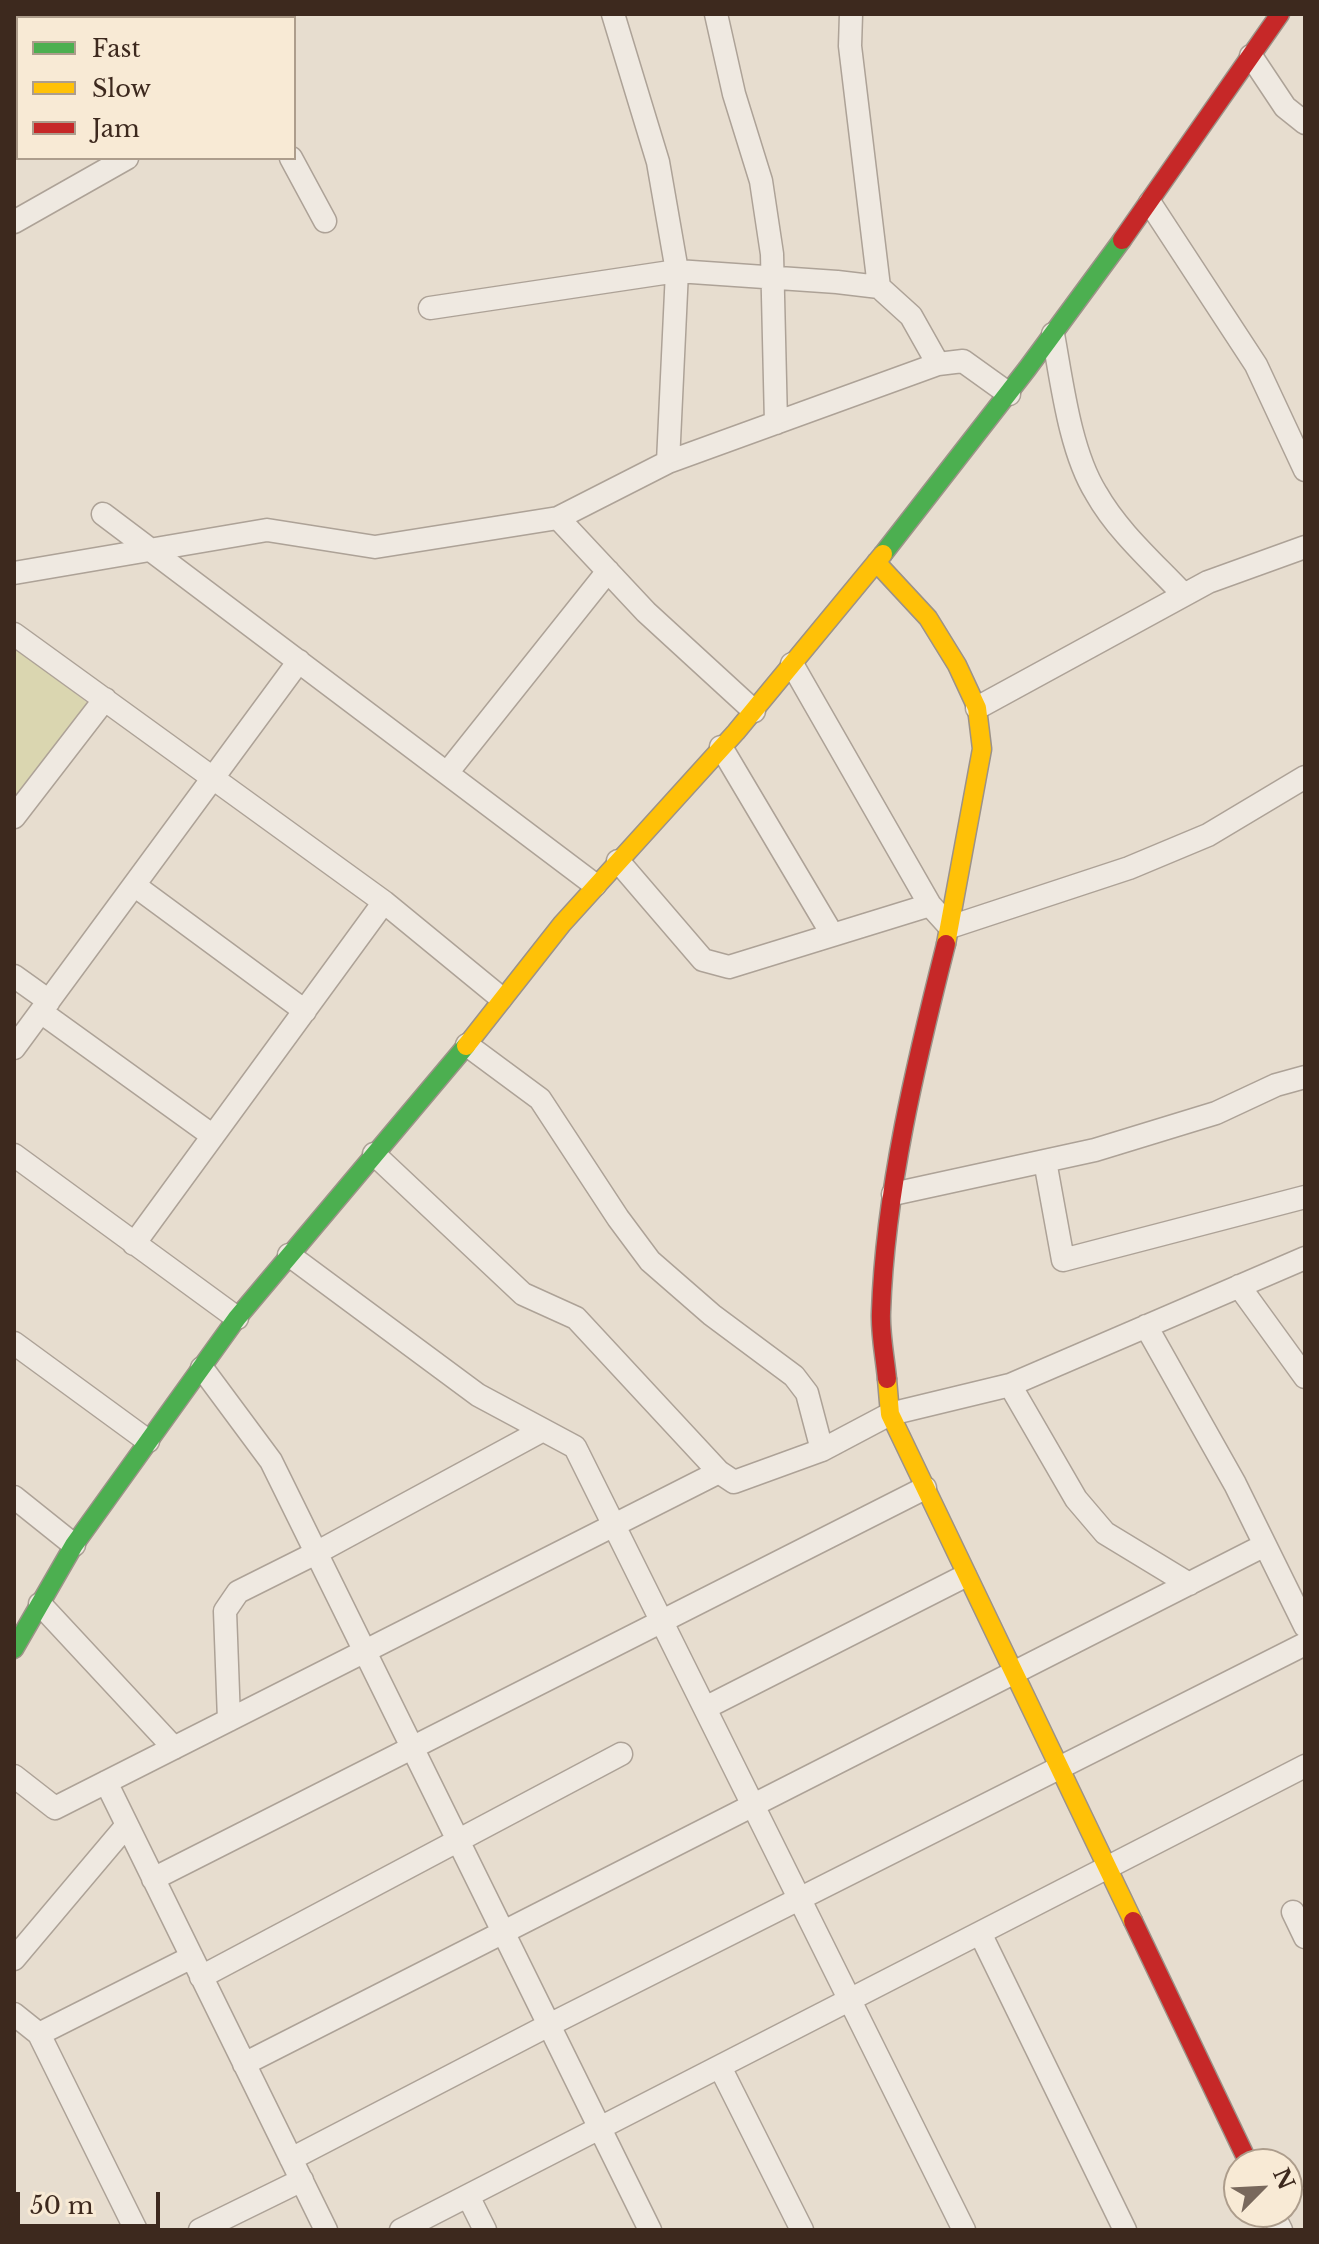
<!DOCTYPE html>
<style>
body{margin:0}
#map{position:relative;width:1319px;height:2244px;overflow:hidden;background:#e7ddcf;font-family:"Libre Baskerville",serif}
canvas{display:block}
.frame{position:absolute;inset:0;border:16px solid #3d291e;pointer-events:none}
.legend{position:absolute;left:16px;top:16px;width:280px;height:144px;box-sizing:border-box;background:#f8ead5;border:2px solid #ad9d8c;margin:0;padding:10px 14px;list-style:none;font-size:24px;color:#3d291e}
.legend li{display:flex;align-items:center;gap:16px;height:40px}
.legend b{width:40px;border:2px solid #ad9d8c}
.north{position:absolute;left:1223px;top:2148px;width:80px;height:80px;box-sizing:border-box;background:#f8ead5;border:2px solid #ad9d8c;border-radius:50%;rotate:66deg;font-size:22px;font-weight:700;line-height:32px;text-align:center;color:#3d291e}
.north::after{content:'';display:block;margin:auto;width:28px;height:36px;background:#78685c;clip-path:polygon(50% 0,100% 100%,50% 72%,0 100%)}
.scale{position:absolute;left:16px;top:2192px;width:144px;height:36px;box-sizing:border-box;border:4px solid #3d291e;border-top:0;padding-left:10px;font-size:24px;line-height:28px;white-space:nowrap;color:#3d291e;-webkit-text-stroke:6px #f8ead5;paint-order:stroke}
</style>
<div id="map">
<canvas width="1319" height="2244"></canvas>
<div class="frame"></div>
<ul class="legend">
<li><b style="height:10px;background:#4caf50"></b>Fast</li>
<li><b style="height:10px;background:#ffc107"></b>Slow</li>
<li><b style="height:10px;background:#c62828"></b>Jam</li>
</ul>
<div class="north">N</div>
<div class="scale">50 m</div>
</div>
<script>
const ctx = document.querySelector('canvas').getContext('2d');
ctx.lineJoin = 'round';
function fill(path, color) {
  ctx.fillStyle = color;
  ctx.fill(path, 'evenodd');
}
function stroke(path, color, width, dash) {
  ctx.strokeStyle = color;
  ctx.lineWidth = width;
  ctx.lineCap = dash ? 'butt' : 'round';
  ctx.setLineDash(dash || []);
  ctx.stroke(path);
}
fill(new Path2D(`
 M 14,646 L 89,704 L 14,803 Z`), '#dad6b0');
const street = new Path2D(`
 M 214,14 L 216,18
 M 613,14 L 658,162 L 677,271 L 668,462
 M 716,14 L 734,94 L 761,181 L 772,254 L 776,423
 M 851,14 L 850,46 L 879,287
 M 58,18 L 65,14
 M 14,42 L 18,40
 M 1251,56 L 1285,107 L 1305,123
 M 291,158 L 325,221
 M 1150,203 L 1256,365 L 1305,470
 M 14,222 L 127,158
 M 430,308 L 677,271 L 837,282 L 879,287 L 911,316 L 938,364
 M 1053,334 C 1062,383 1070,451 1096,493 C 1118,532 1154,563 1184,595
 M 103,514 L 595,885
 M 558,518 L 646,612 L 754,711
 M 14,573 L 267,530 L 375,547 L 558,518 L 668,462 L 938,364 L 963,361 L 1009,394
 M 14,634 L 384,902 L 501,998
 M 792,664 L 930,905 L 950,927 L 1129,868 L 1208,835 L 1305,777
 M 977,708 L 1208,582 L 1305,547
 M 721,747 L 832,934
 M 447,773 L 608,571
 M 14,817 L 105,699
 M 618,861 L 703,960 L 729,967 L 930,905
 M 134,885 L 305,1011
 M 14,976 L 49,1001
 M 41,1012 L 213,1136
 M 467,1045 L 540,1099 L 618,1218 L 650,1261 L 712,1315 L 794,1376 L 807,1393 L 822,1450
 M 14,1048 L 299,661
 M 374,1154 L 523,1294 L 576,1318 L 719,1472 L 734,1482 L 822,1450 L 890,1414 L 1010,1385 L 1305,1258
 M 14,1155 L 237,1318
 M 1045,1161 L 1063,1260 L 1305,1197
 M 893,1194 L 1095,1150 L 1216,1113 L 1276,1085 L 1305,1077
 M 134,1244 L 384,902
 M 289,1255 L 478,1395 L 575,1447 L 964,2230
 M 1239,1286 L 1305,1377
 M 1146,1326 L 1235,1484 L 1305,1626
 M 14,1343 L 148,1441
 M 202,1368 L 271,1461 L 650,2230
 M 1010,1385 L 1076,1499 L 1105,1533 L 1189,1584
 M 14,1497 L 74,1545
 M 40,1604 L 174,1748
 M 705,1708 L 965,1576
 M 229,1720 L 225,1611 L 238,1592 L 316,1553 L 543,1430
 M 14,1776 L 55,1808 L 719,1472
 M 106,1782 L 326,2230
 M 153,1879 L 925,1488
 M 1293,1912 L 1305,1937
 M 980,1933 L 1125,2230
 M 14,1959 L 127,1825
 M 201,1977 L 621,1754
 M 14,2014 L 39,2034 L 136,2230
 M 39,2034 L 192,1957
 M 244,2064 L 1265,1545
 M 720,2067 L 802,2230
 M 291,2159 L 549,2025 L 1305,1644
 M 468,2196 L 485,2230
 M 1272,2212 L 1281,2230
 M 200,2230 L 302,2180
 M 401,2230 L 1305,1766`);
const fast = new Path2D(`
 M 883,554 L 1027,369 L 1122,240
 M 14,1649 L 74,1545 L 237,1318 L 466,1046`);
const slow = new Path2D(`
 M 876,562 L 928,618 L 957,665 L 977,708 L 982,749 L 946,944
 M 466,1046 L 562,924 L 736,732 L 883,554
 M 887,1379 L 890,1414 L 1133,1921`);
const jam = new Path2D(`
 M 1122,240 L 1280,14
 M 887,1379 C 885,1357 880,1334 881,1312 C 885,1191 916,1062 946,944
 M 1133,1921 L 1249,2164`);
stroke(street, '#ada297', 25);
stroke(fast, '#9c9288', 21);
stroke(slow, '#9c9288', 21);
stroke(jam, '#9c9288', 21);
stroke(street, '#efe9e1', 22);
stroke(fast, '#4caf50', 18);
stroke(slow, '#ffc107', 18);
stroke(jam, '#c62828', 18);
</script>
